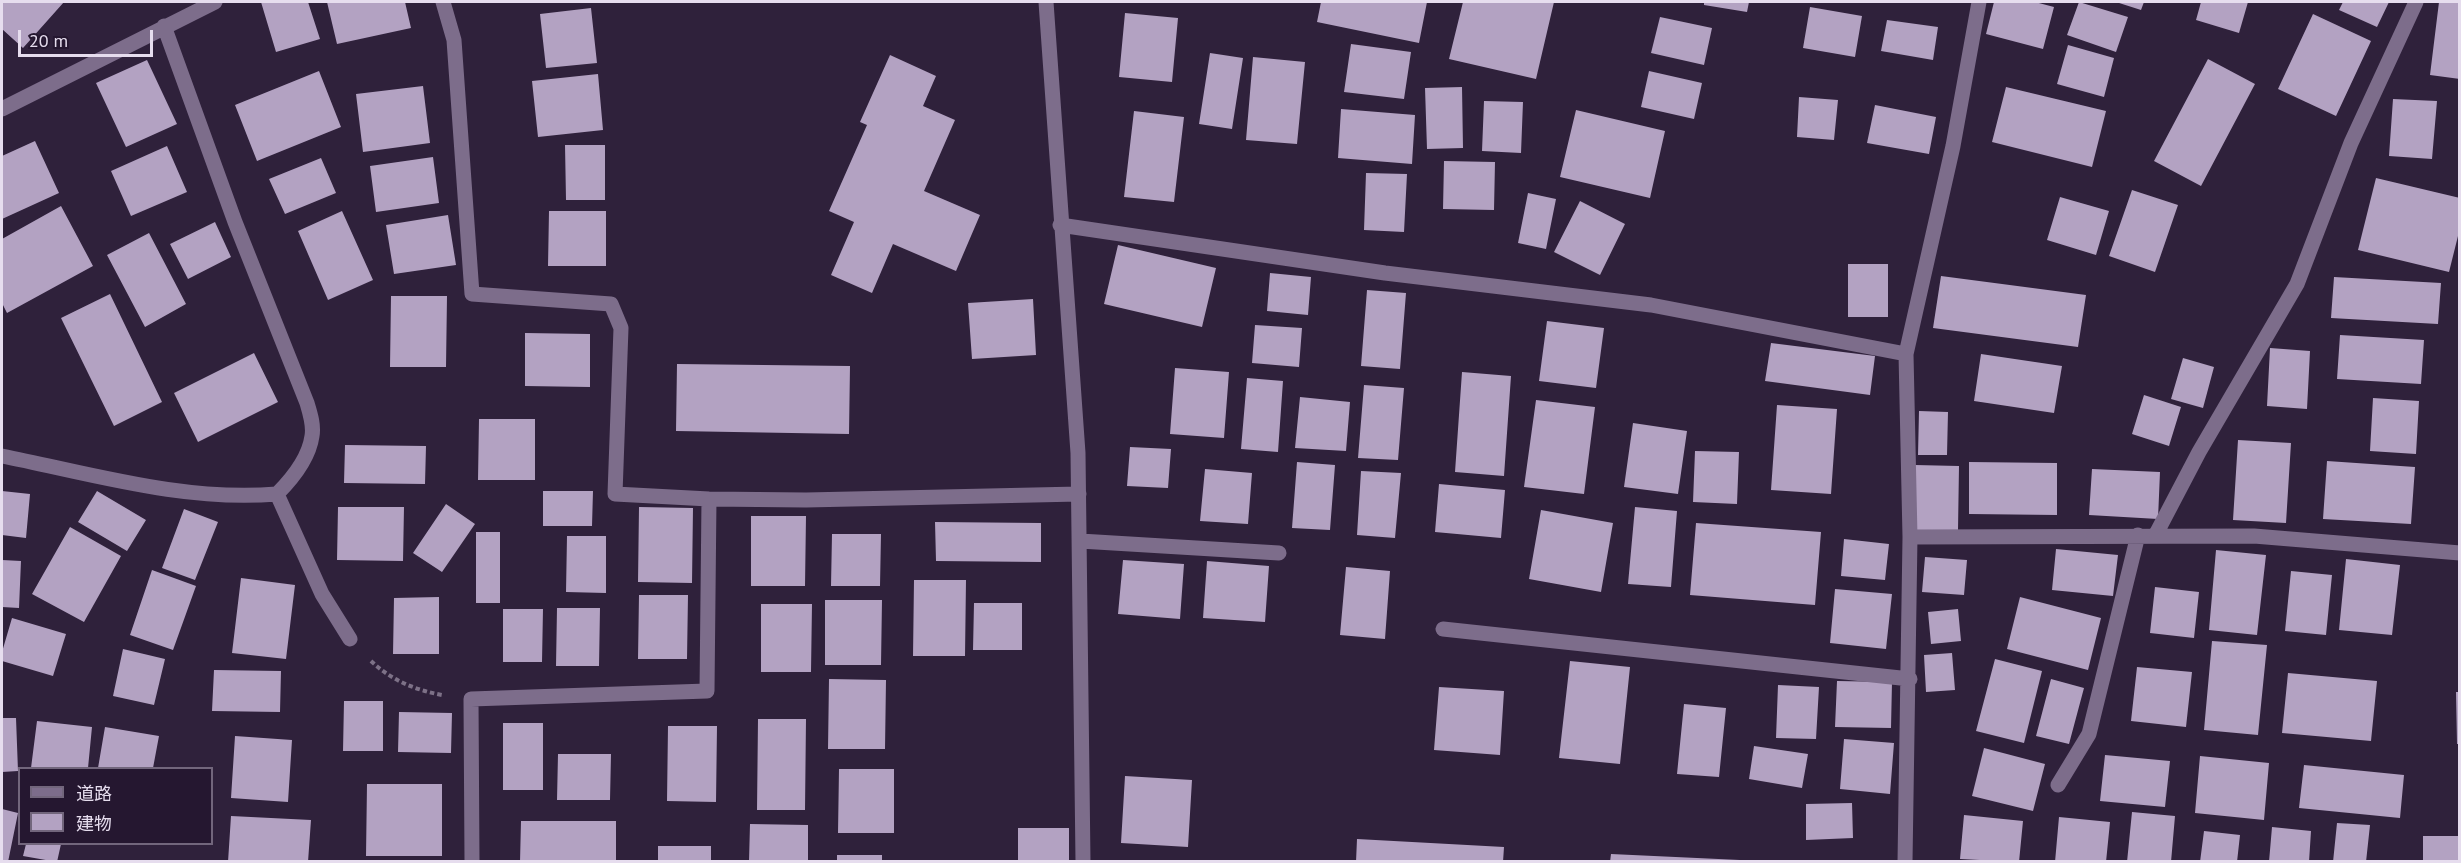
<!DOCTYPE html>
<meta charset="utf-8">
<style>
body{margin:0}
#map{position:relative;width:2461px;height:863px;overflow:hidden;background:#2f213b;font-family:"PT Sans","Noto Sans JP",sans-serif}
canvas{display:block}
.frame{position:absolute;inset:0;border:3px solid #e6ddee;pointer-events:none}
.legend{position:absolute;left:18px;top:767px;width:195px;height:78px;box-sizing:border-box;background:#251730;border:2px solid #72667c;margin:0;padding:8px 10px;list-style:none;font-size:18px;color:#e6ddee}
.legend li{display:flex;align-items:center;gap:12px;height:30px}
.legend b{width:30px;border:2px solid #72667c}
.scale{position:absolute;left:18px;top:30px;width:135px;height:27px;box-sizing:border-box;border:3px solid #e6ddee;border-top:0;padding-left:8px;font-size:18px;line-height:21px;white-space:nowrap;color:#e6ddee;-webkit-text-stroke:4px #251730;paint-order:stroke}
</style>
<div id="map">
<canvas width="2461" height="863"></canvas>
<div class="frame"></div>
<ul class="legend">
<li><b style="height:8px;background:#7d6d8b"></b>道路</li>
<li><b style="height:16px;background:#b3a2c2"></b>建物</li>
</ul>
<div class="scale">20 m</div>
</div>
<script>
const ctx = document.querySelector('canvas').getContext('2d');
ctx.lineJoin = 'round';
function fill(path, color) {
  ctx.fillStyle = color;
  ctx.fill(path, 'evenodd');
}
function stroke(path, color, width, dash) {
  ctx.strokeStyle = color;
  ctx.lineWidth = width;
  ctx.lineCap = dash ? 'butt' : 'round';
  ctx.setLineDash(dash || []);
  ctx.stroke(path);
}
fill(new Path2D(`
 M 2,2 L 64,2 L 23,48 L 2,29 Z
 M 261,2 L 308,2 L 320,39 L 276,52 Z
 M 327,2 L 405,2 L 411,28 L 337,44 Z
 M 1321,2 L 1427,2 L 1419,43 L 1317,22 Z
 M 1463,2 L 1554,2 L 1536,79 L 1449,59 Z
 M 1704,2 L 1749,2 L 1747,12 L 1704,5 Z
 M 1994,2 L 2035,2 L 2054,7 L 2043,49 L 1986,34 Z
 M 2079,2 L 2128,17 L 2116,52 L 2067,35 Z
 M 2116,2 L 2144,2 L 2141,10 Z
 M 2201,2 L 2248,2 L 2239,33 L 2196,20 Z
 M 2343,2 L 2389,2 L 2377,27 L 2339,10 Z
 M 2439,2 L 2460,2 L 2460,79 L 2430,75 Z
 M 1810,7 L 1862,16 L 1855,57 L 1803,48 Z
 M 591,8 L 597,63 L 546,68 L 540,14 Z
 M 1125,13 L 1178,18 L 1172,82 L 1119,77 Z
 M 2313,14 L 2371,41 L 2336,116 L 2278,89 Z
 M 1660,17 L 1712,28 L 1704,65 L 1651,53 Z
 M 1887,20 L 1938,27 L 1933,60 L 1881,51 Z
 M 1351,44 L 1411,52 L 1404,99 L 1344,92 Z
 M 2068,45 L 2114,58 L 2104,97 L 2057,84 Z
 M 1210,53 L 1243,58 L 1232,129 L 1199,124 Z
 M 890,55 L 936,76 L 923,106 L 955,120 L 924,191 L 980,215 L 956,271 L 893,244 L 872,293 L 831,275 L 854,222 L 829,211 L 867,125 L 860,122 Z
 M 1253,57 L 1305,62 L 1297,144 L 1246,140 Z
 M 2208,59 L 2255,84 L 2201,186 L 2154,161 Z
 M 147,60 L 177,124 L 126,147 L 96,83 Z
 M 319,71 L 341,127 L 257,161 L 235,105 Z
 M 1649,71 L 1702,83 L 1694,119 L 1641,107 Z
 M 598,74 L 603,130 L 538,137 L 532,81 Z
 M 423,86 L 430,143 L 363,152 L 356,94 Z
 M 1462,87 L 1463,148 L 1427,149 L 1425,88 Z
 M 2006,87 L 2106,111 L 2092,167 L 1992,142 Z
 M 1799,97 L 1838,100 L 1834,140 L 1797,137 Z
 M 2393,99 L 2437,101 L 2432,159 L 2389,156 Z
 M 1484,101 L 1523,102 L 1521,153 L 1482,151 Z
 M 1875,105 L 1936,117 L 1929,154 L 1867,143 Z
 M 1341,109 L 1415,115 L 1412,164 L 1338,158 Z
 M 1576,110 L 1665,131 L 1650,198 L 1560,177 Z
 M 1134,111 L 1184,117 L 1174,202 L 1124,197 Z
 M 35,141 L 59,193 L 2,219 L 2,156 Z
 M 565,145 L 605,145 L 605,200 L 566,200 Z
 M 167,146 L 187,192 L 131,216 L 111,171 Z
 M 433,157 L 439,203 L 376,212 L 370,166 Z
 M 321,158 L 336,193 L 285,214 L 269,179 Z
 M 1444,161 L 1495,162 L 1494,210 L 1443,209 Z
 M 1366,173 L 1407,174 L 1404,232 L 1364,230 Z
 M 2376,178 L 2460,198 L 2460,228 L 2449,272 L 2358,250 Z
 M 2132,190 L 2178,205 L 2155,272 L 2109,256 Z
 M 1528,193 L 1556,199 L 1546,249 L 1518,243 Z
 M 2060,197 L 2109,211 L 2096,255 L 2047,240 Z
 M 1580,201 L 1625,224 L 1600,275 L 1554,252 Z
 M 61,206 L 93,266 L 7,313 L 2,303 L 2,239 Z
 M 342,211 L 373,280 L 328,300 L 298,231 Z
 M 549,211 L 606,211 L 606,266 L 548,266 Z
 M 448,215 L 456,265 L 394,274 L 386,225 Z
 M 215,222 L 231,257 L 188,279 L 170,244 Z
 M 149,233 L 186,304 L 145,327 L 107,255 Z
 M 1118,245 L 1216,268 L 1202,327 L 1104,304 Z
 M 1848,264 L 1888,264 L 1888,317 L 1848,317 Z
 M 1270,273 L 1311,277 L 1308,315 L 1267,311 Z
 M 1941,276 L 2086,295 L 2078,347 L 1933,328 Z
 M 2334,277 L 2441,283 L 2438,324 L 2331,318 Z
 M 1367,290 L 1406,293 L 1400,369 L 1361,366 Z
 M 110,294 L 162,402 L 114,426 L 61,318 Z
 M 391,296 L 447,296 L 446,367 L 390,367 Z
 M 1033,299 L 1036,355 L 972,359 L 968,303 Z
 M 1547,321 L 1604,328 L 1596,388 L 1539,381 Z
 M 1255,325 L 1302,328 L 1299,367 L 1252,363 Z
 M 525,333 L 590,334 L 590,387 L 525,386 Z
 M 2340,335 L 2424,340 L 2421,384 L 2337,379 Z
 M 1771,343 L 1875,356 L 1870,395 L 1765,381 Z
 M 2270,348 L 2310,351 L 2307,409 L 2267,406 Z
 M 254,353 L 278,402 L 198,442 L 174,393 Z
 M 1981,354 L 2062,366 L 2054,413 L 1974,401 Z
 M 2183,358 L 2214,367 L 2203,408 L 2171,399 Z
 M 677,364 L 850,366 L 849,434 L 676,431 Z
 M 1175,368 L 1229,372 L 1224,438 L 1170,434 Z
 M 1462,372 L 1511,376 L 1504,476 L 1455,472 Z
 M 1247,378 L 1283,381 L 1278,452 L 1241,449 Z
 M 1364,385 L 1404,388 L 1398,460 L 1358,458 Z
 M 2144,395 L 2181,407 L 2169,446 L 2132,434 Z
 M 1300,397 L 1350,402 L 1346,451 L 1295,448 Z
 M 2373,398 L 2419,401 L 2416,454 L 2370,451 Z
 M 1536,400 L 1595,407 L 1584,494 L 1524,487 Z
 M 1777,405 L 1837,409 L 1831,494 L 1771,490 Z
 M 1919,411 L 1948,412 L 1947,455 L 1918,455 Z
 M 479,419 L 535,419 L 535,480 L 478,480 Z
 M 1633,423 L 1687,431 L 1678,494 L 1624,487 Z
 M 2238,440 L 2291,443 L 2286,523 L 2233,520 Z
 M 345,445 L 426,446 L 425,484 L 344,483 Z
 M 1130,447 L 1171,449 L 1168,488 L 1127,486 Z
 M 1695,451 L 1739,452 L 1737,504 L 1693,502 Z
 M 2327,461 L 2415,467 L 2411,524 L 2323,519 Z
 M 1297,462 L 1335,465 L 1330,530 L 1292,528 Z
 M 1969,462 L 2057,463 L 2057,515 L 1969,514 Z
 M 1915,465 L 1959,466 L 1958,530 L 1915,530 Z
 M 1205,469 L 1252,473 L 1248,524 L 1200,521 Z
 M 2092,469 L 2160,472 L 2158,519 L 2089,515 Z
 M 1361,471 L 1401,473 L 1395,538 L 1357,535 Z
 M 1439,484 L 1505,490 L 1501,538 L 1435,532 Z
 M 2,491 L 30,494 L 26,538 L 2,535 Z
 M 97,491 L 146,520 L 127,551 L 78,522 Z
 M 543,491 L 593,491 L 592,526 L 543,526 Z
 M 446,504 L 475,524 L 442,572 L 413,553 Z
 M 338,507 L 404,507 L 403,561 L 337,560 Z
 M 639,507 L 693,508 L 692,583 L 638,582 Z
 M 1635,507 L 1677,511 L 1671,587 L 1628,584 Z
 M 184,509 L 218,522 L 195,580 L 162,568 Z
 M 1541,510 L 1613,523 L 1601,592 L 1529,579 Z
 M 751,516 L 806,516 L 805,586 L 751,586 Z
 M 935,522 L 1041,523 L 1041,562 L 936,561 Z
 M 1696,523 L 1821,532 L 1815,605 L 1690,595 Z
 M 70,527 L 121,556 L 84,622 L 32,594 Z
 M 476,532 L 500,532 L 500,603 L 476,603 Z
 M 832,534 L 881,534 L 880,586 L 831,586 Z
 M 567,536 L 606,536 L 606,593 L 566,592 Z
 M 1844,539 L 1889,544 L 1885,580 L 1841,576 Z
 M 2056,549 L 2118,555 L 2113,596 L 2052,590 Z
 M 2216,550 L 2266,555 L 2257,635 L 2209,630 Z
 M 1925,557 L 1967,560 L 1964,595 L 1922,592 Z
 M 2346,559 L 2400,565 L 2392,635 L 2339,630 Z
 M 2,560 L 21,561 L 19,608 L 2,607 Z
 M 1123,560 L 1184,564 L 1180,619 L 1118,614 Z
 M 1207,561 L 1269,566 L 1265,622 L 1203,618 Z
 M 1346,567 L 1390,571 L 1385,639 L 1340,635 Z
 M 152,570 L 196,586 L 173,650 L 130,635 Z
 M 2291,571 L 2332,575 L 2326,635 L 2285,631 Z
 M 241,578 L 295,585 L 286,659 L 232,653 Z
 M 914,580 L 966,580 L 965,656 L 913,656 Z
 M 2155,587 L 2199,592 L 2194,638 L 2150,633 Z
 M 1835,589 L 1892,594 L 1886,649 L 1830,643 Z
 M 639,595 L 688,595 L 687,659 L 638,659 Z
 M 439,597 L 439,654 L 393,654 L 394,598 Z
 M 2020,597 L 2101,618 L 2088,670 L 2007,649 Z
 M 825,600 L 882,600 L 881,665 L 825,665 Z
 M 974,603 L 1022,603 L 1022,650 L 973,650 Z
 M 761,604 L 812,604 L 811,672 L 761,672 Z
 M 557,608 L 600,608 L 599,666 L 556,666 Z
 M 503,609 L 543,609 L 542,662 L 503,662 Z
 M 1958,609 L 1961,641 L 1931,644 L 1928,612 Z
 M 12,618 L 66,634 L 53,676 L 2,661 L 2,652 Z
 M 2212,641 L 2267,645 L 2258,735 L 2204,730 Z
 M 123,649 L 165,659 L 154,705 L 113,696 Z
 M 1952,653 L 1955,690 L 1926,692 L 1924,655 Z
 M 1995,659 L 2042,671 L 2024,743 L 1976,731 Z
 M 1570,661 L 1630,667 L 1620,764 L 1559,758 Z
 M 2137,667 L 2192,672 L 2186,727 L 2131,721 Z
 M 214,670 L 281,671 L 280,712 L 212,711 Z
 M 2288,673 L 2377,681 L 2371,741 L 2282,733 Z
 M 829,679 L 886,680 L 885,749 L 828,749 Z
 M 2051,679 L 2084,688 L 2069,744 L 2036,736 Z
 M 1837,681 L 1892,682 L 1891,728 L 1835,727 Z
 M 1778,685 L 1819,687 L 1816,739 L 1776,738 Z
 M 1439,687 L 1504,691 L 1500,755 L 1434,750 Z
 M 2456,692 L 2460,692 L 2460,744 L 2457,744 Z
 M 344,701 L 383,701 L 383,751 L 343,751 Z
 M 1684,704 L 1726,708 L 1719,777 L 1677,774 Z
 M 399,712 L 452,713 L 451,753 L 398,752 Z
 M 2,718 L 16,718 L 18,771 L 2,772 Z
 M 758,719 L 806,719 L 805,810 L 757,810 Z
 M 37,721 L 92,727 L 88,768 L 31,768 Z
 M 503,723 L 543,723 L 543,790 L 503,790 Z
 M 668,726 L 717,726 L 716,802 L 667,801 Z
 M 105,727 L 159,736 L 153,768 L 98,768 Z
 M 235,736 L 292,740 L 288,802 L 231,798 Z
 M 1844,739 L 1894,743 L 1890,794 L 1840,789 Z
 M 1754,746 L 1808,754 L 1802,788 L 1749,779 Z
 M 1984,748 L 2045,764 L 2033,811 L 1972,796 Z
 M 558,754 L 611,754 L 610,800 L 557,800 Z
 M 2105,755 L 2170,761 L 2165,807 L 2100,801 Z
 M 2200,756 L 2269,763 L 2264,820 L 2195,813 Z
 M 2304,765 L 2404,775 L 2400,818 L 2299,808 Z
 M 839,769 L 894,769 L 894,833 L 838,833 Z
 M 1125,776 L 1192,780 L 1188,847 L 1121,843 Z
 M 367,784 L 442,784 L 442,856 L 366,856 Z
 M 1852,803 L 1853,838 L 1806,840 L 1806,804 Z
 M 2,809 L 18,813 L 8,862 L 2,862 Z
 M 2132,812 L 2175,816 L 2171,862 L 2127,862 Z
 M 1964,815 L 2023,821 L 2019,862 L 1960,859 Z
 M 231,816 L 311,820 L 308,862 L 228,862 Z
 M 2059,817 L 2110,822 L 2106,862 L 2055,862 Z
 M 521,821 L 616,821 L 616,862 L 520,862 Z
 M 2337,823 L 2370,825 L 2366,862 L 2333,862 Z
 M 750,824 L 808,825 L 808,862 L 749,862 Z
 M 2272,827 L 2311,831 L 2309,862 L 2269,862 Z
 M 1018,828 L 1069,828 L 1069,862 L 1018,862 Z
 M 2204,831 L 2240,835 L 2237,862 L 2200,862 Z
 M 2423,836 L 2460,836 L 2460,862 L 2423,862 Z
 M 1357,839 L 1504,847 L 1503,862 L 1356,862 Z
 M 26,844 L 61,844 L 57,862 L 23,856 Z
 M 658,846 L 711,846 L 711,862 L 658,862 Z
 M 1611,854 L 1740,860 L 1740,862 L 1610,862 Z
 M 837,855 L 882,855 L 882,862 L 837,862 Z`), '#b3a2c2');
stroke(new Path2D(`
 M 371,661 C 391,680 415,690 442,695`), '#7d7187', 4, [4.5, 3]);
stroke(new Path2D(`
 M 443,2 L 454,40 L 472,294 L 611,304 L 621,328 L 615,494 L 709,499 L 806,500 L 1079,494
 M 1046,2 L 1078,453 L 1083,862
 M 2,109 L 215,2
 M 1060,225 L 1385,273 L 1651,305 L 1906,354
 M 2,456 C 92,474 185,502 277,494 C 292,479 309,458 312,436 C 314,425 310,413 307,403 L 235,222 L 164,26
 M 277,494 L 322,594 L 350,639
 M 2155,536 L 2199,452 L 2297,284 L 2351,143 L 2416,2
 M 1910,537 L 2254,536 L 2460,553
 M 1080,541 L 1279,553
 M 1443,629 L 1910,679
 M 2058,785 L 2089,734 L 2138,535
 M 472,862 L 471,699 L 707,691 L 709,499
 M 1905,862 L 1910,537 L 1906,354 L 1953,146 L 1979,2`), '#7d6d8b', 15);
</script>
